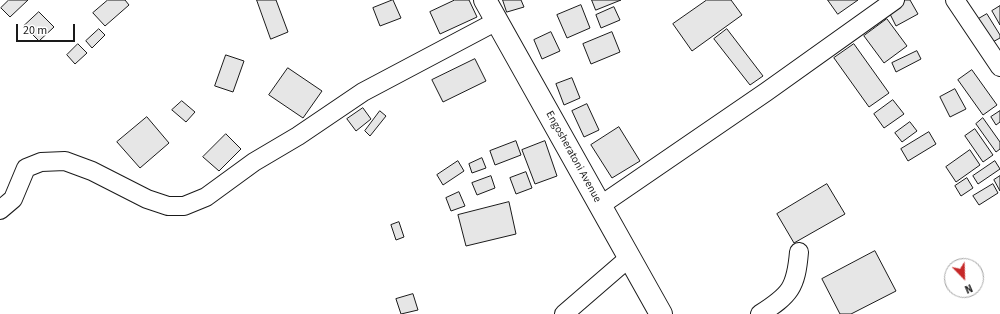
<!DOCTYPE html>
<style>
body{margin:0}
#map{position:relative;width:1000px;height:314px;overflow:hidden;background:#fff;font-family:"Source Sans 3",sans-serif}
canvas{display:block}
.north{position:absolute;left:944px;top:258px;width:40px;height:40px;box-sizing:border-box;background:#fff;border:1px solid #a3a3a3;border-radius:50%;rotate:157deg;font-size:11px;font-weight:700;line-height:16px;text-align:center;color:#1a1a1a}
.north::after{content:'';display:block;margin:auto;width:14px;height:18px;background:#c62828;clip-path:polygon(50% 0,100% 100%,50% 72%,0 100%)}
.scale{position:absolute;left:16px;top:24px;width:59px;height:18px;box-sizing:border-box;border:2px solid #1a1a1a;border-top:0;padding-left:5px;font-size:12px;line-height:14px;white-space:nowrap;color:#1a1a1a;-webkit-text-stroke:3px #fff;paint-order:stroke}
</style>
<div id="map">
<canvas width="1000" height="314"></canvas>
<div class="north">N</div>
<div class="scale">20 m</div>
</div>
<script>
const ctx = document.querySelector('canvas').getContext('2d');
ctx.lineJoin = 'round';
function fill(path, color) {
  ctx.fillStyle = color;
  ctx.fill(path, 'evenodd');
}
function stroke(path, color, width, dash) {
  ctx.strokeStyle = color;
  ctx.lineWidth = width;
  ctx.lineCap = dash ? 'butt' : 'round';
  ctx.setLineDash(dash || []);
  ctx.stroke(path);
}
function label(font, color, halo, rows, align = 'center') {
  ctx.font = font + ' "Source Sans 3",sans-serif';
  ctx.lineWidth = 3;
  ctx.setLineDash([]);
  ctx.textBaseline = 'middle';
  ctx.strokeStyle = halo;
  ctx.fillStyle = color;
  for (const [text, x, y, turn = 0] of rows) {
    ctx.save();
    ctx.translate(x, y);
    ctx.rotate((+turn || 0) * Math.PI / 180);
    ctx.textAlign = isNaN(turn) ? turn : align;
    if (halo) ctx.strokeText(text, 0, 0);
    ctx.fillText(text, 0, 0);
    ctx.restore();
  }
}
const building = new Path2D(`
 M 9,0 L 28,0 L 10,17 L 1,8 Z
 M 108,0 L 125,0 L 129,5 L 105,26 L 93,13 Z
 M 257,0 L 276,0 L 288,32 L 271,39 Z
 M 393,0 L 401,18 L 380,26 L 373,8 Z
 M 455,0 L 469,0 L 477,17 L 440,34 L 430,12 Z
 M 503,0 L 521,0 L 524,7 L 507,12 Z
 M 592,0 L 621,0 L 596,10 Z
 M 707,0 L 731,0 L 742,15 L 692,51 L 673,24 Z
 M 828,0 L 858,0 L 838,14 Z
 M 902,0 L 910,0 L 918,14 L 896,26 L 887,8 Z
 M 581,5 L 590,28 L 567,38 L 557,15 Z
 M 1000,6 L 1000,25 L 992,11 Z
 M 614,7 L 620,20 L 601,28 L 596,15 Z
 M 39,12 L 54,27 L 39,41 L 24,26 Z
 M 987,14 L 1000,35 L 1000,38 L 989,44 L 975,21 Z
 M 887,19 L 907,46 L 884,63 L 864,36 Z
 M 99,29 L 105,35 L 92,48 L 86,41 Z
 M 727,29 L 763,76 L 750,85 L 714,39 Z
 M 551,32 L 560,51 L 542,59 L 534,40 Z
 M 612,32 L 620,52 L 591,64 L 583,44 Z
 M 78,44 L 87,53 L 75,64 L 67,55 Z
 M 854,44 L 889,93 L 869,107 L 834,58 Z
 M 917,51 L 921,59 L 896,72 L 892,63 Z
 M 226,55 L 244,61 L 233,92 L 215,86 Z
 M 475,59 L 486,81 L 443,102 L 432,80 Z
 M 288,68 L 322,91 L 303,118 L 269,95 Z
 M 972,70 L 997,105 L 983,115 L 958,80 Z
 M 572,78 L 580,98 L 564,105 L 556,84 Z
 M 955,89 L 966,109 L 950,117 L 940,97 Z
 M 893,100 L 904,114 L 884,128 L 874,114 Z
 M 182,101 L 195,112 L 186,122 L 172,110 Z
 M 587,104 L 599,130 L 584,137 L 572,111 Z
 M 363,108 L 371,119 L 356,131 L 347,119 Z
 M 380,111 L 386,116 L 370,136 L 365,131 Z
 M 1000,111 L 1000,122 L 996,125 L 991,117 Z
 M 147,117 L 169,143 L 140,168 L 117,142 Z
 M 983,118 L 1000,142 L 1000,149 L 996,152 L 976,124 Z
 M 910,122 L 917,131 L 902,142 L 895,133 Z
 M 619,127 L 640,161 L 612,178 L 591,145 Z
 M 975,129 L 993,155 L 983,162 L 965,136 Z
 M 929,132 L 936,144 L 908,161 L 901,149 Z
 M 226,134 L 241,149 L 219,171 L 203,157 Z
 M 516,141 L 521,155 L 495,165 L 490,151 Z
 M 545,141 L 557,176 L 535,184 L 522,150 Z
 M 970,150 L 980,165 L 956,182 L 946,167 Z
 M 482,158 L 486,168 L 472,173 L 469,164 Z
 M 458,161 L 464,171 L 443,185 L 437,175 Z
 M 995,161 L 1000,169 L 978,184 L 973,176 Z
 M 526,172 L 532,188 L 516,194 L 510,178 Z
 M 491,176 L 495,188 L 477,195 L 472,183 Z
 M 1000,176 L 1000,191 L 994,180 Z
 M 967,178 L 973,188 L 961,196 L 955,186 Z
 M 827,184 L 845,214 L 794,243 L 777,214 Z
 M 993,184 L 998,193 L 979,205 L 973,196 Z
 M 459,192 L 465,206 L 451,211 L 446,198 Z
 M 509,202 L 516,234 L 466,246 L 458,215 Z
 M 399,222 L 404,237 L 396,240 L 391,225 Z
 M 875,251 L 896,291 L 851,314 L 840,314 L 822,279 Z
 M 413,294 L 418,310 L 401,314 L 396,299 Z`);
fill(building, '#e6e6e6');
stroke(building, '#1a1a1a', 1);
const minor = new Path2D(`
 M 955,0 L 1000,67
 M 601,205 L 766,92 L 895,0
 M 0,210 L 13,199 L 26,168 L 41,162 L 65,161 L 92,171 L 147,199 L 168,206 L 184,206 L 206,197 L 254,162 L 298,136 L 363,92 L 497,21
 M 564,314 L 630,257
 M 760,314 C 790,295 796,288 799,252`);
const tertiary = new Path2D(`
 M 485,0 L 661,314`);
stroke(minor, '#1a1a1a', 20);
stroke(tertiary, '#1a1a1a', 24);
stroke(minor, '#fff', 18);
stroke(tertiary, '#fff', 22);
label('11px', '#1a1a1a', '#fff', [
 ["Engosheratoni Avenue",573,157,61]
]);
</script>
